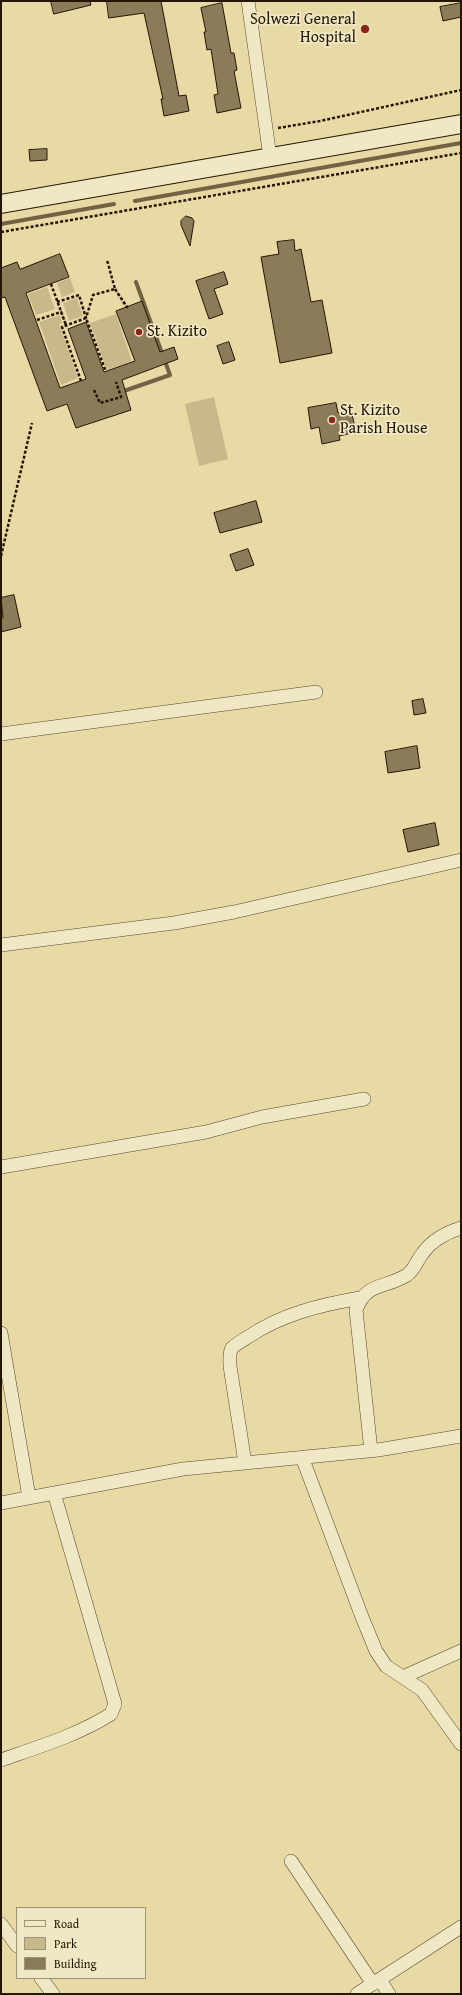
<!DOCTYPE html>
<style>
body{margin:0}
#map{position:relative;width:462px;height:1995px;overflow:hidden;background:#e8daa5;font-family:"Gentium Book Plus",serif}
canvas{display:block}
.frame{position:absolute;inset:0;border:2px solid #241604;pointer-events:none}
.legend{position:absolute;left:16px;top:1907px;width:130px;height:72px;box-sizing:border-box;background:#f0e7c4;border:1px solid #9e9377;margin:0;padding:5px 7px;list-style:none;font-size:12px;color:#241604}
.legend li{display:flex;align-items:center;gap:8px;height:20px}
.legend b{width:20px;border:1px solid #9e9377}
</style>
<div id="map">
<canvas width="462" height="1995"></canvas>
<div class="frame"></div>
<ul class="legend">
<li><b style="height:5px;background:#f0e7c4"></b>Road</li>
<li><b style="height:11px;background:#c7b98a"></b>Park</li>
<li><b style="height:11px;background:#8a7c58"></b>Building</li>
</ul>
</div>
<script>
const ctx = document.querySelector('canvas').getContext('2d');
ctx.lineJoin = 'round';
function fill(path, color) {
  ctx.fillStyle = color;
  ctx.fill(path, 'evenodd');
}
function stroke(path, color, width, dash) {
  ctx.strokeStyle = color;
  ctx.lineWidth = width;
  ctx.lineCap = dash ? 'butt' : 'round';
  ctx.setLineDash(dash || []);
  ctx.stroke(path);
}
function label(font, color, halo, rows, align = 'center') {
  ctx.font = font + ' "Gentium Book Plus",serif';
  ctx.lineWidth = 3.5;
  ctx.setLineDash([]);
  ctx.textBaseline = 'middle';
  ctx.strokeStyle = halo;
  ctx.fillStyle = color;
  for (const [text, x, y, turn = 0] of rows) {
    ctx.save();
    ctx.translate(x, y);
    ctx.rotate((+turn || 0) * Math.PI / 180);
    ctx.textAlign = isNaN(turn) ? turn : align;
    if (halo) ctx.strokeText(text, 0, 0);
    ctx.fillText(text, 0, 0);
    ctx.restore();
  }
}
fill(new Path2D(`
 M 70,278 L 75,292 L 62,297 L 57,283 Z
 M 47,287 L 55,309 L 36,315 L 28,294 Z
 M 77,298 L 83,316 L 69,321 L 63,303 Z
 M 116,314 L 132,361 L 107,370 L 90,323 Z
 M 60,315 L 62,323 L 59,324 L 78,378 L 61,385 L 39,322 Z
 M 214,397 L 228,459 L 199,466 L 185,404 Z`), '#c7b98a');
stroke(new Path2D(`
 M 135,201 L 461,143
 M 1,224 L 114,204
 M 121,392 L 170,375 L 136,282`), '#716344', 4);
const building = new Path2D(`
 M 51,1 L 90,1 L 91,5 L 54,14 Z
 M 107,1 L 161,1 L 179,96 L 186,95 L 189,111 L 164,116 L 161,99 L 163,99 L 144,13 L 109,18 Z
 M 222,3 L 231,53 L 234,53 L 237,70 L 234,71 L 241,108 L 217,113 L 214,95 L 218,94 L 211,49 L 207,50 L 204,32 L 206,32 L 201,8 Z
 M 461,3 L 461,17 L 443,21 L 440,7 Z
 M 47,149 L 47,160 L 30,161 L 29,150 Z
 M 186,216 L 192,218 L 194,221 L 190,246 L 181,225 L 181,221 Z
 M 294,240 L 295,251 L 301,249 L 311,302 L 322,300 L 332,353 L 280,363 L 261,257 L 279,254 L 277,242 Z
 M 60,254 L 69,277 L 26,293 L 60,388 L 86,379 L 68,329 L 86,322 L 104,372 L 135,361 L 116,311 L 142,301 L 160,352 L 174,347 L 178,359 L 122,380 L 131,410 L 76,428 L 67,404 L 47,411 L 5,297 L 1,298 L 1,268 L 17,262 L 20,269 Z
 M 224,272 L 228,284 L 214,289 L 223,314 L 209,319 L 196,281 Z
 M 229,342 L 235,360 L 223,364 L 217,346 Z
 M 336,403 L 338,413 L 351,410 L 356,432 L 339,436 L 340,440 L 322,444 L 319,427 L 311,429 L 308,408 Z
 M 256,501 L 262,522 L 220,533 L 214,513 Z
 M 248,549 L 254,565 L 236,571 L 230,555 Z
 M 14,595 L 21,627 L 1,632 L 1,618 L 3,618 L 1,598 Z
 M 423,699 L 426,713 L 414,715 L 412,701 Z
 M 417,746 L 420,768 L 388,773 L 385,752 Z
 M 435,823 L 439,845 L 408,852 L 403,830 Z`);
fill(building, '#8a7c58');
stroke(building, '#241604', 1);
const minor = new Path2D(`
 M 248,1 L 270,157
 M 1,734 L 316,692
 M 1,945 L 174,923 L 234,912 L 461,860
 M 1,1167 L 206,1132 L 262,1117 L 364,1099
 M 1,1333 L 29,1497
 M 371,1451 L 356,1310 C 367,1281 385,1289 407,1275 C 415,1269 417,1260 423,1253 C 431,1241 447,1232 461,1228
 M 302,1457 L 362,1617 L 376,1651 L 386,1666 L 422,1690 L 461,1744
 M 245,1463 L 230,1366 C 230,1361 229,1352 232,1348 C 236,1344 243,1340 248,1337 C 282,1314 320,1305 360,1298
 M 1,1503 L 183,1469 L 378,1450 L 461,1436
 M 403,1677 L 461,1651
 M 1,1760 C 38,1747 78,1735 111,1714 L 115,1704 L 54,1493
 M 291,1861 L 373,1984
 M 1,1924 L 17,1946
 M 41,1978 L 53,1994
 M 380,1980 L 389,1994
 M 357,1994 L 461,1927`);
const secondary = new Path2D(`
 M 1,204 L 461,124`);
stroke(minor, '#55472c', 14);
stroke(secondary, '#241604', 20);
stroke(new Path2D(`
 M 278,128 L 320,121 L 461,90
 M 1,232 L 461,153
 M 115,289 L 127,307 L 126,306 Z
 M 57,302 L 79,295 L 86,318 L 93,295 L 115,289 L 107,260
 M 37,320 L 61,312 L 66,325 L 51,284
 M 81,381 L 62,327 L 86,318 L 106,372
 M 94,390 L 100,403 L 121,397 L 116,382
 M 1,556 L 32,423`), '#241604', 2.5, [3, 2]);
stroke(minor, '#f0e7c4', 13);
stroke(secondary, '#f0e7c4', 18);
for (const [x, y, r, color] of [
 [365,29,5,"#8f2418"],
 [139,332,4,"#8f2418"],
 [332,420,4,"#8f2418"]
]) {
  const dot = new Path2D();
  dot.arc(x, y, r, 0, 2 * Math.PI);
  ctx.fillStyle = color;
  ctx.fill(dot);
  stroke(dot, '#f0e7c4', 1.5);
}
label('16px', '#241604', '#f0e7c4', [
 ["Solwezi General",356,20,"right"],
 ["Hospital",356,38,"right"],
 ["St. Kizito",147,332],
 ["St. Kizito",340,411],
 ["Parish House",340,429]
], 'left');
</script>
